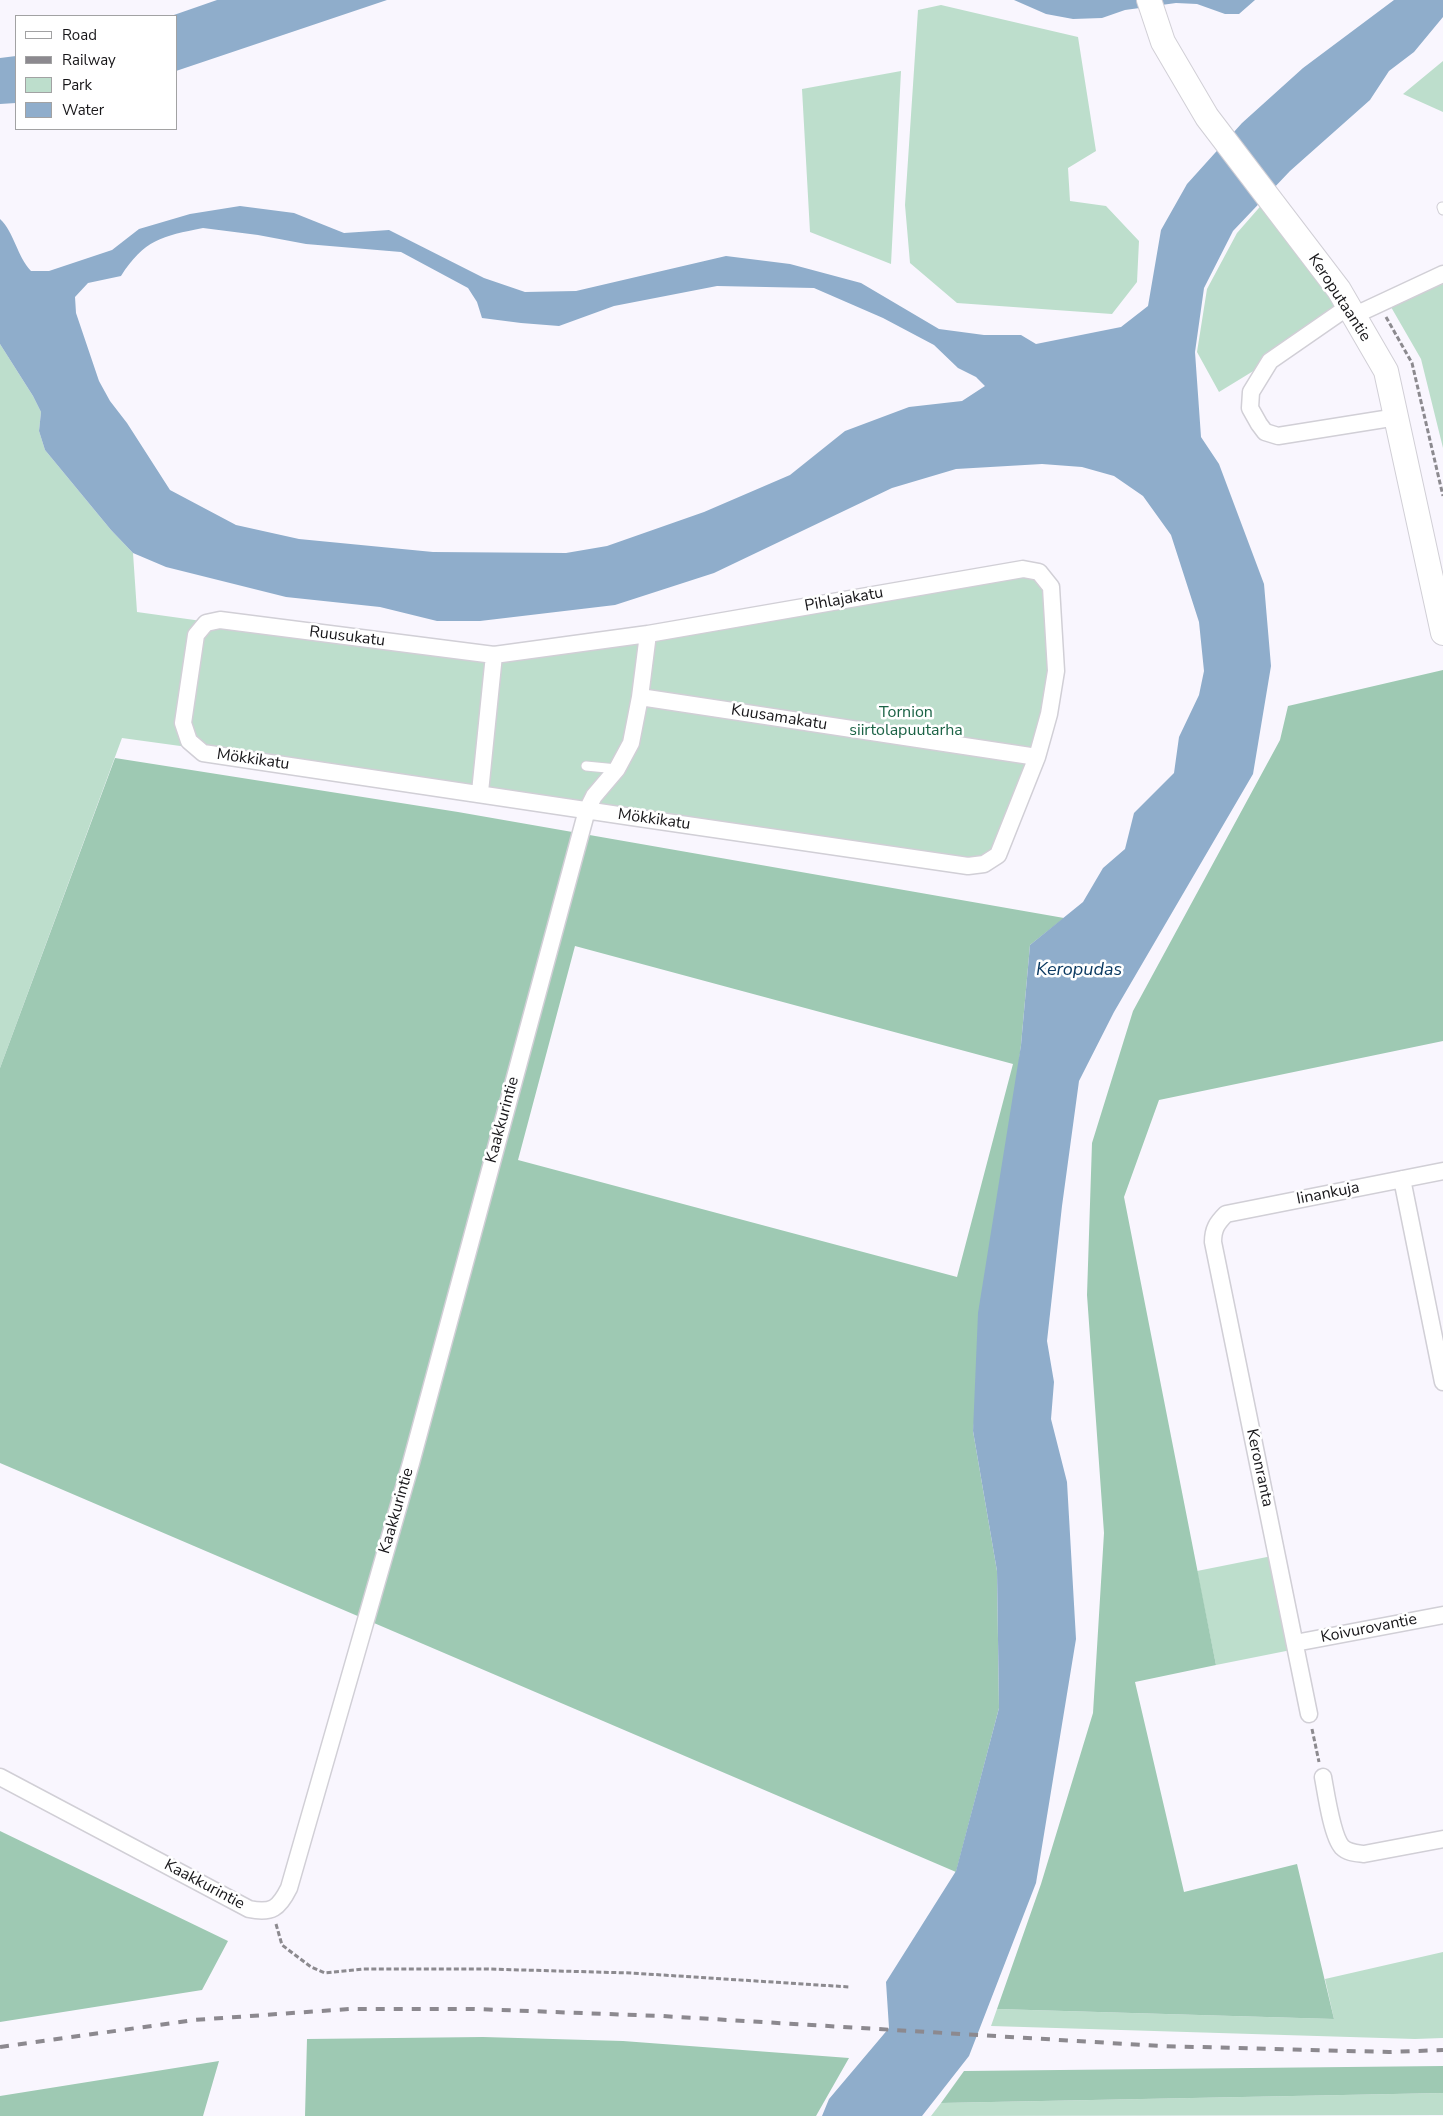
<!DOCTYPE html>
<meta charset="utf-8">
<style>
body{margin:0}
#map{position:relative;width:1443px;height:2116px;overflow:hidden;background:#f9f6fe;font-family:"Nunito Sans",sans-serif}
canvas{display:block}
.legend{position:absolute;left:15px;top:15px;width:162px;height:115px;box-sizing:border-box;background:#fff;border:1px solid #a2a2a3;margin:0;padding:6px 9px;list-style:none;font-size:15px;color:#171619}
.legend li{display:flex;align-items:center;gap:10px;height:25px}
.legend b{width:25px;border:1px solid #a2a2a3}
</style>
<div id="map">
<canvas width="1443" height="2116"></canvas>
<ul class="legend">
<li><b style="height:6px;background:#fff"></b>Road</li>
<li><b style="height:6px;background:#8c898f"></b>Railway</li>
<li><b style="height:14px;background:#bddecc"></b>Park</li>
<li><b style="height:14px;background:#8fadcb"></b>Water</li>
</ul>
</div>
<script>
const ctx = document.querySelector('canvas').getContext('2d');
ctx.lineJoin = 'round';
function fill(path, color) {
  ctx.fillStyle = color;
  ctx.fill(path, 'evenodd');
}
function stroke(path, color, width, dash) {
  ctx.strokeStyle = color;
  ctx.lineWidth = width;
  ctx.lineCap = dash ? 'butt' : 'round';
  ctx.setLineDash(dash || []);
  ctx.stroke(path);
}
function label(font, color, halo, rows, align = 'center') {
  ctx.font = font + ' "Nunito Sans",sans-serif';
  ctx.lineWidth = 5;
  ctx.setLineDash([]);
  ctx.textBaseline = 'middle';
  ctx.strokeStyle = halo;
  ctx.fillStyle = color;
  for (const [text, x, y, turn = 0] of rows) {
    ctx.save();
    ctx.translate(x, y);
    ctx.rotate((+turn || 0) * Math.PI / 180);
    ctx.textAlign = isNaN(turn) ? turn : align;
    if (halo) ctx.strokeText(text, 0, 0);
    ctx.fillText(text, 0, 0);
    ctx.restore();
  }
}
fill(new Path2D(`
 M 941,5 L 1078,37 L 1096,151 L 1068,168 L 1070,201 L 1106,206 L 1139,241 L 1137,282 L 1112,314 L 957,303 L 910,263 L 905,205 L 918,10 Z
 M 1443,61 L 1443,112 L 1403,94 Z
 M 901,71 L 891,264 L 810,232 L 802,89 Z
 M 1265,201 L 1345,315 L 1219,392 L 1197,352 L 1207,289 L 1237,233 Z
 M 1443,282 L 1443,448 L 1421,359 L 1391,307 Z
 M 0,344 L 33,396 L 41,412 L 39,431 L 45,450 L 111,530 L 133,553 L 137,612 L 489,661 L 1023,574 L 1035,578 L 1045,591 L 1049,670 L 1034,747 L 994,850 L 982,858 L 969,860 L 581,801 L 122,738 L 0,1068 Z
 M 1272,1556 L 1291,1650 L 1216,1665 L 1197,1571 Z
 M 1443,1952 L 1443,2038 L 1415,2039 L 991,2026 L 997,2009 L 1334,2019 L 1325,1979 Z
 M 1443,2093 L 1443,2115 L 931,2116 L 941,2103 Z`), '#bddecc');
fill(new Path2D(`
 M 1443,670 L 1443,1041 L 1159,1100 L 1124,1197 L 1216,1665 L 1135,1682 L 1184,1892 L 1297,1864 L 1334,2019 L 997,2009 L 1041,1884 L 1093,1713 L 1104,1533 L 1087,1295 L 1092,1143 L 1133,1011 L 1280,740 L 1288,706 Z
 M 115,758 L 458,812 L 1064,918 L 1030,945 L 1021,1045 L 973,1431 L 997,1571 L 999,1708 L 956,1872 L 0,1463 L 0,1068 ZM 575,946 L 1013,1064 L 957,1277 L 518,1160 Z
 M 0,1831 L 228,1941 L 202,1990 L 0,2022 Z
 M 483,2037 L 623,2041 L 849,2058 L 816,2116 L 305,2116 L 307,2039 Z
 M 219,2061 L 203,2116 L 0,2116 L 0,2096 Z
 M 1443,2066 L 1443,2093 L 941,2103 L 964,2071 Z`), '#9ec9b3');
fill(new Path2D(`
 M 217,0 L 387,0 L 176,71 L 176,16 L 171,16 Z
 M 1014,0 L 1255,0 L 1239,14 L 1225,14 L 1197,4 L 1176,3 L 1125,10 L 1102,18 L 1073,19 L 1046,14 Z
 M 1394,0 L 1443,0 L 1443,17 L 1414,52 L 1389,71 L 1370,100 L 1290,171 L 1233,231 L 1204,288 L 1195,352 L 1201,437 L 1219,464 L 1264,584 L 1271,666 L 1253,774 L 1114,1012 L 1079,1081 L 1062,1206 L 1047,1341 L 1054,1382 L 1051,1419 L 1067,1482 L 1076,1639 L 1036,1883 L 969,2056 L 922,2116 L 822,2116 L 829,2099 L 889,2028 L 886,1982 L 956,1871 L 999,1708 L 997,1571 L 973,1431 L 978,1313 L 1021,1045 L 1030,945 L 1083,902 L 1103,868 L 1125,849 L 1134,813 L 1174,773 L 1179,737 L 1199,695 L 1204,671 L 1199,622 L 1171,535 L 1143,496 L 1114,476 L 1082,467 L 1042,464 L 956,469 L 892,488 L 714,573 L 615,605 L 480,621 L 437,621 L 380,607 L 286,597 L 166,567 L 133,553 L 111,530 L 45,450 L 39,431 L 41,412 L 33,396 L 0,344 L 0,219 C 14,232 17,256 31,271 L 49,271 L 112,250 L 139,229 L 190,214 L 240,206 L 294,213 L 344,233 L 389,230 L 484,278 L 525,292 L 576,291 L 726,256 L 790,264 L 861,283 L 939,329 L 984,335 L 1021,335 L 1036,344 L 1121,327 L 1148,306 L 1161,230 L 1187,184 L 1242,123 L 1303,68 ZM 203,228 L 258,235 L 306,244 L 401,252 L 468,288 L 477,302 L 482,318 L 521,323 L 559,326 L 614,306 L 717,286 L 814,288 L 883,318 L 934,345 L 958,368 L 976,377 L 985,386 L 962,401 L 909,407 L 845,431 L 790,475 L 704,512 L 607,546 L 566,553 L 433,552 L 299,539 L 236,525 L 170,490 L 127,423 L 110,401 L 99,381 L 76,313 L 75,297 L 88,283 L 121,276 C 144,240 162,236 203,228 Z
 M 16,56 L 16,103 L 0,104 L 0,58 Z`), '#8fadcb');
const lane = new Path2D(`
 M 1442,207 L 1443,210
 M 586,766 L 617,769`);
const street = new Path2D(`
 M 1348,307 L 1270,361 L 1251,392 L 1250,408 L 1259,424 L 1265,432 L 1278,436 L 1397,417
 M 1353,316 L 1443,274
 M 494,655 L 648,634
 M 640,697 L 1037,757
 M 1402,1179 L 1443,1382
 M 1295,1643 L 1443,1615
 M 1309,1714 L 1213,1242 C 1213,1229 1217,1223 1226,1214 L 1443,1171
 M 0,1777 L 249,1909 C 272,1914 279,1908 289,1888 L 411,1463 L 587,810 L 594,796 L 617,769 L 631,743 L 640,697 L 648,634 L 1023,569 L 1039,572 L 1051,587 L 1056,671 L 1049,714 L 1037,757 L 998,855 L 984,864 L 968,866 L 632,817 C 489,795 346,773 203,753 L 189,741 L 183,723 L 196,635 L 206,623 L 220,620 L 494,655 L 480,792
 M 1323,1777 C 1326,1793 1332,1836 1342,1847 C 1348,1853 1356,1853 1364,1854 L 1443,1839`);
const secondary = new Path2D(`
 M 1149,0 L 1163,42 L 1207,117 L 1339,290 L 1386,371 L 1443,633`);
stroke(lane, '#d1cfd6', 11);
stroke(street, '#d1cfd6', 19);
stroke(secondary, '#d1cfd6', 26);
stroke(new Path2D(`
 M 1386,317 L 1412,363 L 1443,496
 M 1312,1729 L 1319,1762
 M 276,1924 L 282,1945 L 311,1967 L 325,1973 L 363,1969 L 487,1969 L 631,1973 L 850,1987`), '#8c8a8f', 3, [5, 2.5]);
stroke(lane, '#fff', 9);
stroke(street, '#fff', 16);
stroke(secondary, '#fff', 24);
stroke(new Path2D(`
 M 0,2047 L 194,2020 L 349,2009 L 474,2009 L 662,2016 L 1160,2046 L 1389,2052 L 1443,2050`), '#8c898f', 4, [9, 9]);
label('16px', '#171619', '#fff', [
 ["Keroputaantie",1339,298,57],
 ["Pihlajakatu",844,600,-10],
 ["Ruusukatu",347,637,7],
 ["Kuusamakatu",779,718,9],
 ["Mökkikatu",253,760,8],
 ["Mökkikatu",654,820,8],
 ["Kaakkurintie",503,1120,-75],
 ["Iinankuja",1328,1194,-11],
 ["Keronranta",1259,1468,78],
 ["Kaakkurintie",397,1511,-74],
 ["Koivurovantie",1369,1629,-11],
 ["Kaakkurintie",204,1885,28]
]);
label('16px', '#1c6346', '#fff', [
 ["Tornion",906,713],
 ["siirtolapuutarha",906,731]
]);
label('italic 18px', '#0b3a62', '#fff', [
 ["Keropudas",1079,971]
]);
</script>
